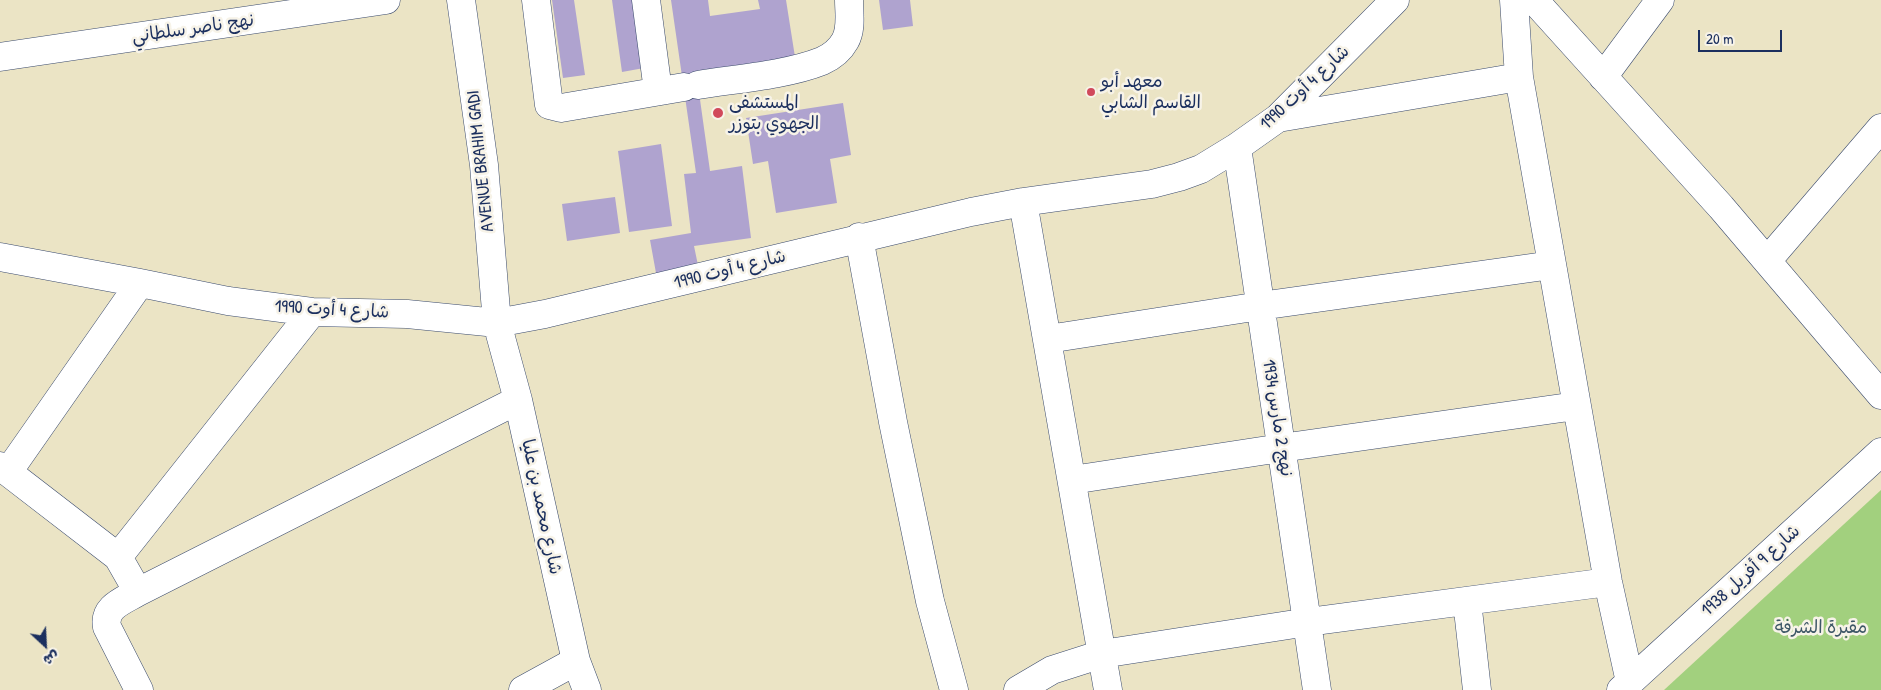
<!DOCTYPE html>
<meta charset="utf-8">
<style>
body{margin:0}
#map{position:relative;width:1881px;height:690px;overflow:hidden;background:#ebe4c5;font-family:"Patrick Hand","Playpen Sans Arabic",sans-serif}
canvas{display:block}
.north{position:absolute;left:20px;top:620px;width:50px;height:50px;-webkit-text-stroke:4px #f7f3e8;paint-order:stroke;rotate:155deg;font-size:14px;font-weight:700;line-height:20px;text-align:center;color:#1b2f5e}
.north::after{content:'';display:block;margin:auto;width:18px;height:22px;background:#1b2f5e;clip-path:polygon(50% 0,100% 100%,50% 72%,0 100%)}
.scale{position:absolute;left:1698px;top:30px;width:84px;height:22px;box-sizing:border-box;border:2px solid #1b2f5e;border-top:0;padding-left:6px;font-size:15px;line-height:18px;white-space:nowrap;color:#1b2f5e;-webkit-text-stroke:4px #f7f3e8;paint-order:stroke}
</style>
<div id="map">
<canvas width="1881" height="690"></canvas>
<div class="north">ش</div>
<div class="scale">20 m</div>
</div>
<script>
const ctx = document.querySelector('canvas').getContext('2d');
ctx.lineJoin = 'round';
function fill(path, color) {
  ctx.fillStyle = color;
  ctx.fill(path, 'evenodd');
}
function stroke(path, color, width, dash) {
  ctx.strokeStyle = color;
  ctx.lineWidth = width;
  ctx.lineCap = dash ? 'butt' : 'round';
  ctx.setLineDash(dash || []);
  ctx.stroke(path);
}
function label(font, color, halo, rows, align = 'center') {
  ctx.font = font + ' "Patrick Hand","Playpen Sans Arabic",sans-serif';
  ctx.lineWidth = 5;
  ctx.setLineDash([]);
  ctx.textBaseline = 'middle';
  ctx.strokeStyle = halo;
  ctx.fillStyle = color;
  for (const [text, x, y, turn = 0] of rows) {
    ctx.save();
    ctx.translate(x, y);
    ctx.rotate((+turn || 0) * Math.PI / 180);
    ctx.textAlign = isNaN(turn) ? turn : align;
    if (halo) ctx.strokeText(text, 0, 0);
    ctx.fillText(text, 0, 0);
    ctx.restore();
  }
}
fill(new Path2D(`
 M 1881,490 L 1881,690 L 1664,690 Z`), '#a2d07e');
fill(new Path2D(`
 M 552,0 L 574,0 L 585,75 L 563,78 Z
 M 612,0 L 634,0 L 644,68 L 622,72 Z
 M 671,0 L 708,0 L 710,16 L 760,9 L 758,0 L 786,0 L 795,57 L 696,71 L 710,171 L 742,166 L 751,238 L 694,246 L 700,275 L 658,284 L 650,240 L 691,233 L 684,174 L 696,173 Z
 M 879,0 L 910,0 L 913,26 L 883,30 Z
 M 843,103 L 851,155 L 830,159 L 837,203 L 776,213 L 768,161 L 753,164 L 746,118 Z
 M 661,144 L 672,226 L 629,232 L 618,151 Z
 M 615,197 L 620,233 L 567,241 L 562,204 Z`), '#afa3cf');
const minor = new Path2D(`
 M 461,0 L 484,165 L 497,323 L 518,400 L 576,661 L 587,690
 M 536,0 L 549,105 L 561,108 L 684,87
 M 646,0 L 658,91
 M 1514,0 L 1519,77 L 1608,582 L 1630,682
 M 1534,0 L 1721,207 L 1881,395
 M 0,57 L 386,0
 M 1603,77 L 1660,0
 M 698,85 C 735,79 787,75 822,61 C 831,57 840,50 845,41 C 852,29 849,13 849,0
 M 1278,118 L 1519,77
 M 1237,147 L 1317,690
 M 1023,202 L 1108,690
 M 859,237 L 893,422 L 930,601 L 954,690
 M 0,257 L 140,283 L 228,301 L 312,312 L 407,314 L 497,323 L 545,314 L 971,212 L 1023,202 L 1152,184 L 1179,177 L 1201,169 L 1237,147 L 1278,118 L 1395,0
 M 1767,261 L 1881,128
 M 1048,339 L 1260,306 L 1552,265
 M 0,466 L 118,557 L 138,592
 M 8,472 L 140,283
 M 1072,480 L 1281,448 L 1576,406
 M 118,557 L 312,312
 M 1467,601 L 1477,690
 M 139,690 L 107,627 C 103,607 123,601 138,592 L 518,400
 M 523,690 L 576,661
 M 1018,690 L 1052,670 L 1102,654 L 1308,622 L 1608,582
 M 1621,690 L 1881,452`);
stroke(minor, '#3a4a6d', 29);
stroke(minor, '#fff', 28);
for (const [x, y, r, color] of [
 [1091,92,5,"#d1495b"],
 [718,113,6,"#d1495b"]
]) {
  const dot = new Path2D();
  dot.arc(x, y, r, 0, 2 * Math.PI);
  ctx.fillStyle = color;
  ctx.fill(dot);
  stroke(dot, '#f7f3e8', 2);
}
label('18px', '#1b2f5e', '#f7f3e8', [
 ["نهج ناصر سلطاني",193,29,-8],
 ["شارع 4 أوت 1990",1305,88,-43],
 ["AVENUE BRAHIM GADI",481,161,-96],
 ["شارع 4 أوت 1990",730,270,-14],
 ["شارع 4 أوت 1990",332,310,3],
 ["نهج 2 مارس 1934",1277,418,81],
 ["شارع محمد بن عليا",541,507,78],
 ["شارع 9 أفريل 1938",1751,571,-42]
]);
label('18px', '#1b2f5e', '#f7f3e8', [
 ["معهد أبو",1101,82],
 ["القاسم الشابي",1101,103],
 ["المستشفى",729,103],
 ["الجهوي بتوزر",729,124]
], 'left');
label('18px', '#3d5766', '#f7f3e8', [
 ["مقبرة الشرفة",1821,628]
]);
</script>
